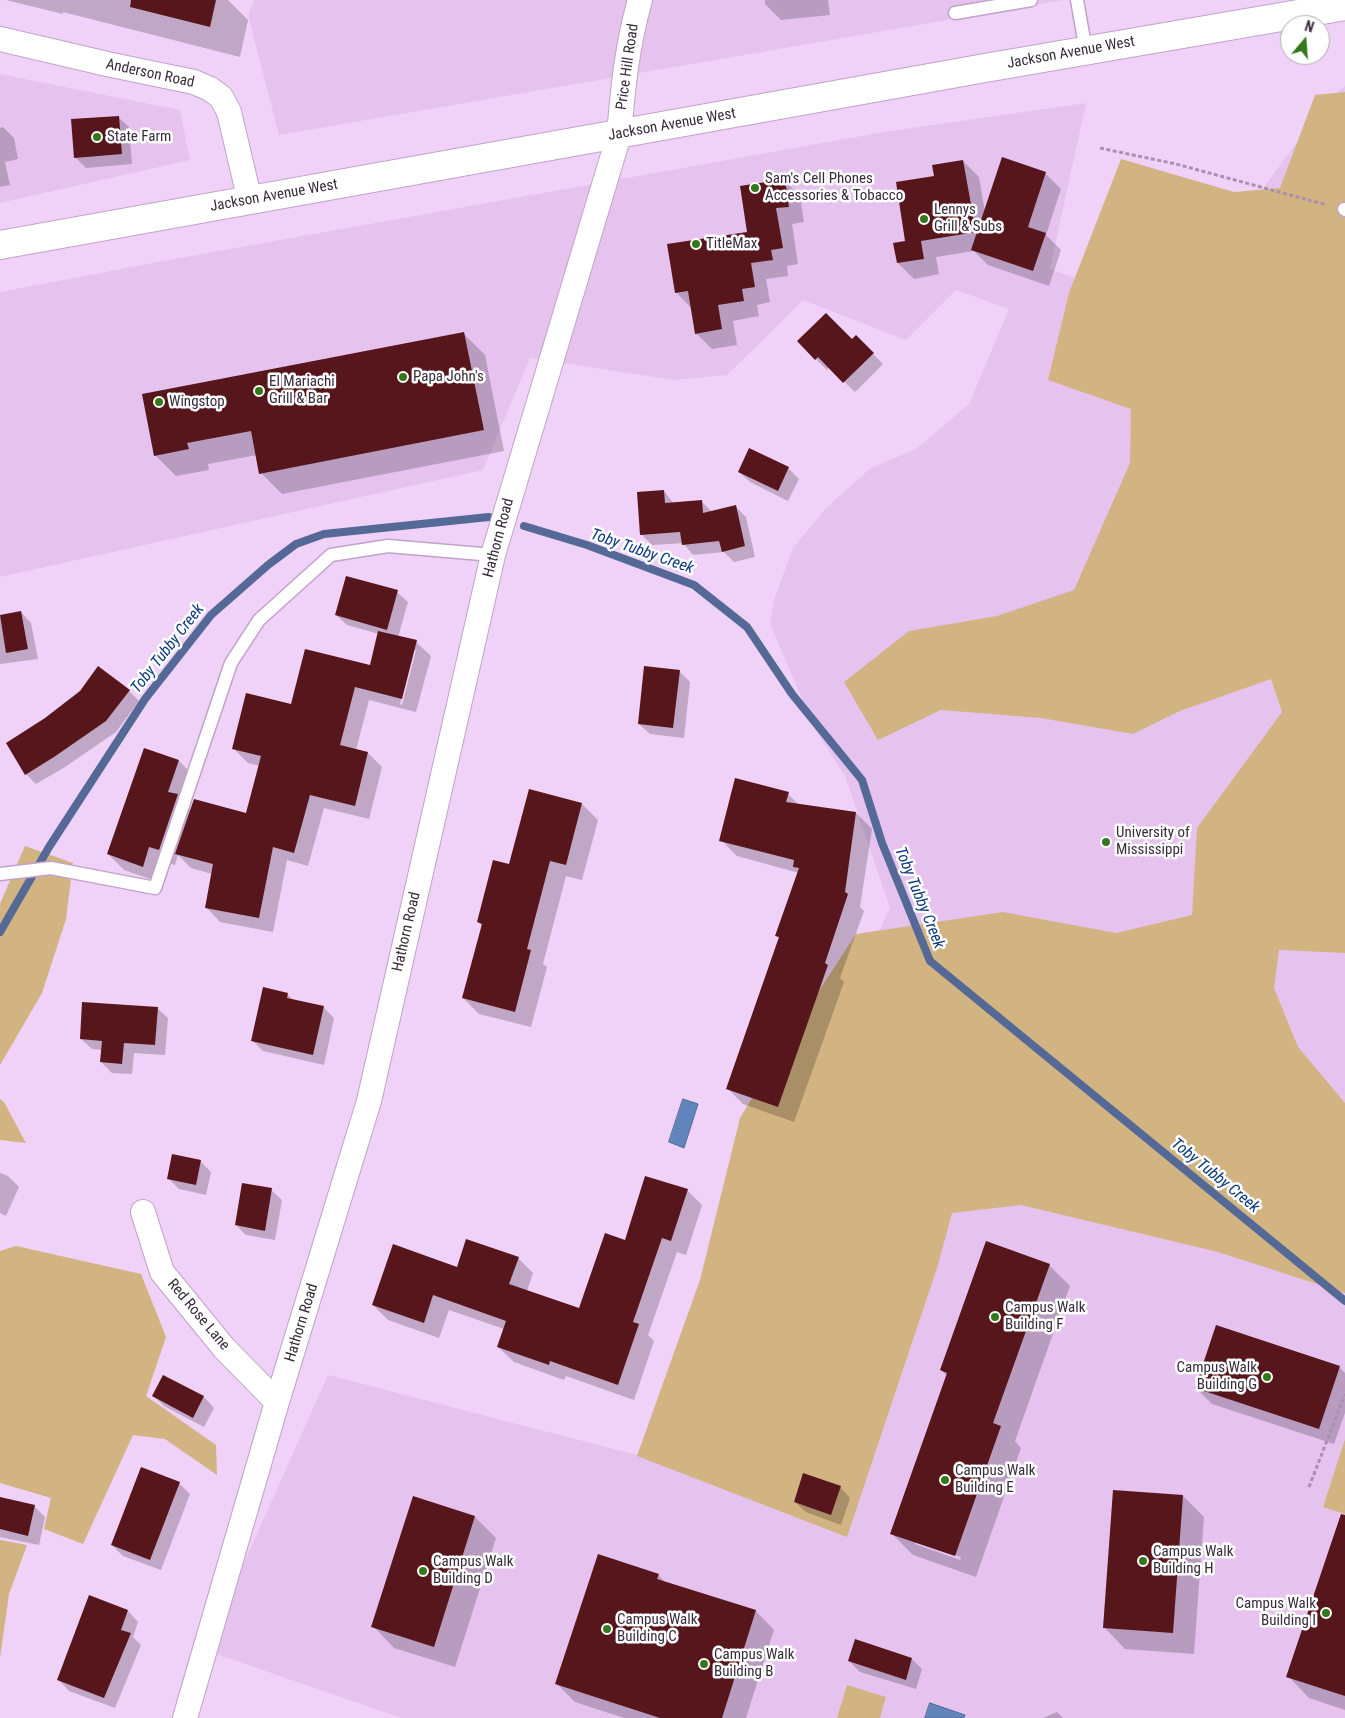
<!DOCTYPE html>
<style>
body{margin:0}
#map{position:relative;width:1345px;height:1718px;overflow:hidden;background:#f0d1f8;font-family:"Roboto Condensed",sans-serif}
canvas{display:block}
.north{position:absolute;left:1280px;top:15px;width:50px;height:50px;box-sizing:border-box;background:#fff;border:1px solid #afaab0;border-radius:50%;rotate:18deg;font-size:14px;font-weight:700;line-height:20px;text-align:center;color:#372b3a}
.north::after{content:'';display:block;margin:auto;width:18px;height:22px;background:#33781b;clip-path:polygon(50% 0,100% 100%,50% 72%,0 100%)}
</style>
<div id="map">
<canvas width="1345" height="1718"></canvas>
<div class="north">N</div>
</div>
<script>
const ctx = document.querySelector('canvas').getContext('2d');
ctx.lineJoin = 'round';
function fill(path, color) {
  ctx.fillStyle = color;
  ctx.fill(path, 'evenodd');
}
function stroke(path, color, width, dash) {
  ctx.strokeStyle = color;
  ctx.lineWidth = width;
  ctx.lineCap = dash ? 'butt' : 'round';
  ctx.setLineDash(dash || []);
  ctx.stroke(path);
}
function label(font, color, halo, rows, align = 'center') {
  ctx.font = font + ' "Roboto Condensed",sans-serif';
  ctx.lineWidth = 5;
  ctx.setLineDash([]);
  ctx.textBaseline = 'middle';
  ctx.strokeStyle = halo;
  ctx.fillStyle = color;
  for (const [text, x, y, turn = 0] of rows) {
    ctx.save();
    ctx.translate(x, y);
    ctx.rotate((+turn || 0) * Math.PI / 180);
    ctx.textAlign = isNaN(turn) ? turn : align;
    if (halo) ctx.strokeText(text, 0, 0);
    ctx.fillText(text, 0, 0);
    ctx.restore();
  }
}
fill(new Path2D(`
 M 254,0 L 1064,0 L 279,135 L 248,15 Z
 M 0,74 L 180,110 L 190,160 L 0,203 Z
 M 1345,86 L 1345,1718 L 401,1718 L 205,1650 L 328,1375 L 637,1455 L 890,908 L 845,776 L 816,731 L 770,624 L 775,597 L 793,548 L 826,508 L 871,468 L 916,449 L 969,404 L 1009,309 L 956,290 L 906,340 L 803,300 L 727,375 L 674,380 L 530,358 L 483,470 L 0,577 L 0,292 L 174,259 L 884,132 L 1086,103 L 1050,269 L 1221,330 L 1261,191 L 1327,102 Z`), '#e6c3ef');
fill(new Path2D(`
 M 1345,92 L 1345,953 L 1279,950 L 1274,988 L 1298,1047 L 1345,1103 L 1345,1293 L 1218,1252 L 1021,1205 L 952,1213 L 938,1265 L 847,1537 L 637,1456 L 700,1280 L 740,1118 L 787,1040 L 856,934 L 1003,912 L 1116,933 L 1192,915 L 1197,828 L 1282,712 L 1271,679 L 1180,711 L 1133,734 L 1041,718 L 941,710 L 878,740 L 844,682 L 909,631 L 997,616 L 1074,590 L 1130,463 L 1131,409 L 1048,380 L 1069,293 L 1121,159 L 1234,192 L 1280,188 L 1315,95 Z
 M 25,846 L 73,863 L 66,919 L 42,993 L 0,1065 L 0,904 Z
 M 0,1099 L 4,1102 L 26,1143 L 0,1140 Z
 M 16,1246 L 141,1274 L 166,1337 L 146,1396 L 216,1445 L 217,1475 L 165,1439 L 133,1435 L 83,1544 L 44,1529 L 51,1498 L 0,1483 L 0,1251 Z
 M 1345,1439 L 1345,1514 L 1323,1507 Z
 M 0,1540 L 27,1545 L 9,1594 L 0,1658 Z
 M 847,1685 L 886,1697 L 880,1718 L 837,1718 Z`), '#d2b382');
const water = new Path2D(`
 M 683,1099 L 698,1104 L 684,1148 L 669,1142 Z
 M 930,1703 L 965,1715 L 964,1718 L 925,1718 Z`);
fill(water, '#6084bc');
stroke(water, '#546995', 1);
fill(new Path2D(`
 M 6,0 L 228,0 L 248,20 L 240,57 L 63,12 L 63,14 Z
 M 765,0 L 828,0 L 830,15 L 781,20 L 765,4 Z
 M 118,117 L 129,127 L 132,164 L 86,168 L 75,157 Z
 M 3,127 L 14,138 L 18,159 L 5,162 L 10,185 L 0,187 L 0,128 Z
 M 963,161 L 979,177 L 985,212 L 1045,173 L 1061,189 L 1046,235 L 1061,250 L 1049,286 L 988,265 L 974,251 L 936,257 L 939,274 L 914,279 L 898,263 L 936,177 Z
 M 784,180 L 800,196 L 804,222 L 792,224 L 798,264 L 787,266 L 788,276 L 766,279 L 770,302 L 757,305 L 759,316 L 733,321 L 737,345 L 712,349 L 696,333 L 692,309 L 676,292 L 749,233 Z
 M 464,334 L 485,355 L 504,451 L 282,494 L 261,473 L 257,455 L 208,464 L 209,470 L 176,476 L 155,455 Z
 M 856,337 L 883,364 L 855,392 L 829,367 L 827,370 L 798,341 L 852,341 Z
 M 788,468 L 799,479 L 788,501 L 750,482 L 739,472 Z
 M 664,491 L 674,504 L 701,501 L 712,512 L 736,507 L 746,517 L 755,557 L 734,562 L 724,552 L 693,555 L 683,543 L 652,545 L 642,535 Z
 M 397,592 L 408,602 L 398,637 L 416,642 L 431,656 L 416,712 L 369,700 L 356,750 L 368,753 L 382,767 L 369,819 L 324,808 L 308,866 L 287,860 L 273,932 L 220,922 L 206,907 L 212,874 L 191,868 L 178,855 L 175,865 L 165,862 L 159,882 L 124,870 L 108,854 L 145,749 L 179,761 L 195,777 L 186,804 L 191,810 L 246,815 L 260,766 L 248,763 L 234,749 L 292,705 L 371,667 L 379,634 L 347,625 L 336,615 ZM 413,650 L 416,650 L 402,705 L 400,704 Z
 M 21,612 L 31,623 L 38,659 L 0,664 L 0,616 Z
 M 679,671 L 690,682 L 684,738 L 650,734 L 639,724 Z
 M 129,691 L 139,701 L 116,732 L 65,767 L 36,784 L 26,774 Z
 M 788,794 L 799,805 L 856,813 L 872,829 L 860,907 L 864,911 L 840,978 L 844,982 L 794,1122 L 743,1104 L 727,1088 L 780,939 L 777,936 L 799,873 L 737,856 L 721,840 Z
 M 582,804 L 598,820 L 582,880 L 566,876 L 543,964 L 547,967 L 531,1027 L 479,1014 L 463,998 L 482,926 L 479,922 L 510,866 Z
 M 287,994 L 294,1001 L 324,1008 L 334,1018 L 324,1065 L 263,1051 L 252,1040 Z
 M 157,1008 L 168,1018 L 165,1055 L 134,1053 L 132,1074 L 112,1073 L 101,1062 L 102,1050 L 92,1049 L 81,1039 Z
 M 200,1161 L 211,1172 L 206,1195 L 179,1189 L 169,1179 Z
 M 0,1173 L 8,1176 L 19,1187 L 6,1216 L 0,1213 Z
 M 271,1190 L 282,1200 L 275,1240 L 246,1235 L 236,1225 Z
 M 687,1190 L 702,1205 L 686,1255 L 677,1252 L 648,1335 L 654,1341 L 634,1400 L 566,1376 L 564,1380 L 514,1362 L 498,1347 L 504,1329 L 449,1310 L 439,1338 L 388,1320 L 373,1305 L 458,1268 L 518,1258 L 533,1273 L 527,1291 L 580,1309 L 626,1242 Z
 M 1049,1265 L 1070,1286 L 1015,1441 L 1021,1448 L 976,1577 L 913,1555 L 891,1533 L 947,1376 L 941,1370 ZM 915,1541 L 961,1557 L 960,1560 L 915,1544 Z
 M 1339,1367 L 1345,1373 L 1345,1413 L 1334,1444 L 1212,1404 L 1196,1388 Z
 M 163,1376 L 204,1397 L 214,1408 L 204,1427 L 164,1406 L 153,1396 Z
 M 179,1483 L 190,1494 L 161,1570 L 123,1556 L 112,1545 Z
 M 840,1487 L 850,1498 L 841,1525 L 806,1512 L 795,1502 Z
 M 1183,1496 L 1204,1517 L 1194,1654 L 1125,1649 L 1104,1627 Z
 M 0,1498 L 34,1506 L 45,1517 L 39,1545 L 0,1537 Z
 M 475,1517 L 496,1538 L 455,1667 L 394,1648 L 373,1626 Z
 M 1345,1551 L 1345,1710 L 1309,1698 L 1288,1676 Z
 M 658,1575 L 666,1583 L 756,1611 L 774,1630 L 746,1718 L 624,1718 L 575,1702 L 557,1684 Z
 M 90,1597 L 128,1611 L 138,1622 L 133,1637 L 141,1645 L 115,1708 L 69,1691 L 59,1680 Z
 M 912,1659 L 922,1669 L 916,1689 L 860,1672 L 849,1661 Z
 M 1057,1712 L 1063,1718 L 1043,1718 Z`), '#0003');
stroke(new Path2D(`
 M 524,526 L 587,545 L 694,585 L 747,627 L 792,694 L 862,780 L 882,843 L 930,961 L 1345,1301
 M 0,932 L 49,847 L 145,699 L 211,615 L 268,565 L 296,544 L 324,534 L 489,517`), '#546995', 8);
fill(new Path2D(`
 M 131,0 L 216,0 L 210,27 L 130,7 Z
 M 119,116 L 122,154 L 74,158 L 71,119 Z
 M 1002,157 L 1046,172 L 1028,227 L 1046,233 L 1033,271 L 971,250 Z
 M 963,160 L 976,232 L 921,241 L 924,259 L 897,263 L 893,243 L 905,241 L 896,182 L 934,176 L 932,165 Z
 M 785,179 L 789,207 L 776,208 L 783,248 L 771,250 L 773,260 L 751,263 L 755,287 L 742,289 L 744,301 L 718,305 L 722,329 L 695,334 L 688,291 L 675,293 L 667,244 L 747,232 L 740,186 Z
 M 826,313 L 852,339 L 856,335 L 874,353 L 843,383 L 818,357 L 815,360 L 797,341 Z
 M 464,332 L 484,430 L 259,474 L 251,431 L 187,443 L 189,449 L 154,456 L 142,394 Z
 M 749,448 L 789,467 L 778,491 L 738,472 Z
 M 664,490 L 665,503 L 702,500 L 703,513 L 736,505 L 745,546 L 722,552 L 719,541 L 682,545 L 680,532 L 640,535 L 637,492 Z
 M 346,576 L 398,590 L 387,630 L 335,615 Z
 M 21,611 L 28,649 L 6,653 L 0,615 Z
 M 378,631 L 417,640 L 402,699 L 355,687 L 340,745 L 368,752 L 355,806 L 310,795 L 294,853 L 273,847 L 259,918 L 205,908 L 213,864 L 175,854 L 194,799 L 246,813 L 261,756 L 232,749 L 246,693 L 291,704 L 305,649 L 370,665 Z
 M 98,666 L 130,690 L 106,721 L 54,757 L 25,775 L 6,743 L 45,718 L 80,691 Z
 M 644,666 L 680,670 L 673,728 L 638,724 Z
 M 144,748 L 179,760 L 168,792 L 178,794 L 159,850 L 149,847 L 143,867 L 107,854 Z
 M 735,778 L 789,792 L 786,802 L 856,812 L 845,892 L 848,894 L 825,963 L 828,965 L 778,1107 L 726,1089 L 779,937 L 775,936 L 799,868 L 793,867 L 794,860 L 719,841 Z
 M 529,789 L 582,803 L 566,865 L 550,861 L 527,949 L 531,950 L 515,1012 L 462,998 L 482,924 L 477,922 L 493,860 L 509,864 Z
 M 263,987 L 288,993 L 287,998 L 324,1006 L 313,1055 L 251,1041 Z
 M 82,1002 L 158,1007 L 155,1045 L 124,1043 L 122,1064 L 100,1062 L 102,1041 L 80,1039 Z
 M 172,1154 L 201,1160 L 196,1185 L 167,1179 Z
 M 645,1176 L 688,1189 L 671,1241 L 662,1238 L 633,1322 L 639,1324 L 618,1385 L 550,1361 L 549,1365 L 497,1347 L 506,1321 L 433,1295 L 424,1323 L 372,1305 L 393,1244 L 457,1267 L 466,1239 L 519,1257 L 509,1284 L 579,1308 L 605,1233 L 625,1240 Z
 M 242,1183 L 272,1188 L 265,1231 L 235,1225 Z
 M 986,1241 L 1050,1264 L 993,1423 L 1001,1426 L 955,1556 L 890,1534 L 947,1373 L 940,1370 Z
 M 1216,1325 L 1340,1366 L 1319,1429 L 1195,1388 Z
 M 163,1375 L 204,1396 L 193,1418 L 152,1396 Z
 M 141,1467 L 180,1482 L 150,1560 L 111,1545 Z
 M 803,1473 L 841,1486 L 831,1515 L 794,1502 Z
 M 1113,1490 L 1183,1495 L 1173,1633 L 1103,1628 Z
 M 413,1496 L 475,1516 L 434,1647 L 371,1627 Z
 M 0,1497 L 35,1505 L 28,1536 L 0,1529 Z
 M 1341,1514 L 1345,1515 L 1345,1696 L 1286,1677 Z
 M 598,1554 L 659,1574 L 657,1579 L 756,1610 L 722,1718 L 660,1718 L 555,1684 Z
 M 89,1595 L 128,1610 L 121,1630 L 131,1633 L 104,1698 L 57,1680 Z
 M 855,1639 L 912,1658 L 906,1680 L 848,1661 Z`), '#57161c');
const lane = new Path2D(`
 M 1077,0 L 1086,51
 M 955,13 L 1031,0
 M 1344,209 L 1345,210
 M 0,874 L 51,868 L 155,888 L 231,663 L 259,620 L 331,555 L 388,546 L 493,555`);
const street = new Path2D(`
 M 0,39 L 107,64 L 194,82 L 210,89 L 221,97 L 229,112 L 250,201
 M 143,1212 L 162,1272 L 224,1348 L 277,1402
 M 185,1718 L 277,1402 L 369,1101 L 493,555 L 619,135 C 623,87 627,46 640,0`);
const secondary = new Path2D(`
 M 0,245 L 985,68 L 1345,6`);
stroke(lane, '#c0a3c8', 15);
stroke(street, '#c0a3c8', 26);
stroke(secondary, '#c0a3c8', 30);
stroke(new Path2D(`
 M 1100,148 L 1176,164 L 1327,205
 M 1309,1487 L 1345,1394`), '#a891ae', 3, [4, 2.5]);
stroke(lane, '#fff', 12);
stroke(street, '#fff', 24);
stroke(secondary, '#fff', 28);
for (const [x, y, r, color] of [
 [97,137,5,"#33781b"],
 [755,188,5,"#33781b"],
 [924,219,5,"#33781b"],
 [696,244,5,"#33781b"],
 [403,377,5,"#33781b"],
 [259,391,5,"#33781b"],
 [159,402,5,"#33781b"],
 [1106,842,5,"#33781b"],
 [995,1317,5,"#33781b"],
 [1267,1377,5,"#33781b"],
 [945,1480,5,"#33781b"],
 [1143,1561,5,"#33781b"],
 [423,1571,5,"#33781b"],
 [1326,1613,5,"#33781b"],
 [607,1629,5,"#33781b"],
 [704,1664,5,"#33781b"]
]) {
  const dot = new Path2D();
  dot.arc(x, y, r, 0, 2 * Math.PI);
  ctx.fillStyle = color;
  ctx.fill(dot);
  stroke(dot, '#fff', 2);
}
label('15px', '#372b3a', '#fff', [
 ["Jackson Avenue West",1071,53,-10],
 ["Price Hill Road",628,67,-82],
 ["Anderson Road",150,74,12],
 ["Jackson Avenue West",672,125,-10],
 ["Jackson Avenue West",274,196,-10],
 ["Hathorn Road",499,538,-75],
 ["Hathorn Road",407,932,-77],
 ["Red Rose Lane",198,1315,50],
 ["Hathorn Road",302,1323,-73]
]);
label('15px', '#372b3a', '#fff', [
 ["State Farm",107,137],
 ["Sam's Cell Phones",765,179],
 ["Accessories & Tobacco",765,196],
 ["Lennys",934,210],
 ["Grill & Subs",934,227],
 ["TitleMax",706,244],
 ["Papa John's",413,377],
 ["El Mariachi",269,382],
 ["Grill & Bar",269,399],
 ["Wingstop",169,402],
 ["University of",1116,833],
 ["Mississippi",1116,850],
 ["Campus Walk",1005,1308],
 ["Building F",1005,1325],
 ["Campus Walk",1257,1368,"right"],
 ["Building G",1257,1385,"right"],
 ["Campus Walk",955,1471],
 ["Building E",955,1488],
 ["Campus Walk",1153,1552],
 ["Building H",1153,1569],
 ["Campus Walk",433,1562],
 ["Building D",433,1579],
 ["Campus Walk",1316,1604,"right"],
 ["Building I",1316,1621,"right"],
 ["Campus Walk",617,1620],
 ["Building C",617,1637],
 ["Campus Walk",714,1655],
 ["Building B",714,1672]
], 'left');
label('italic 16px', '#0c3a7f', '#fff', [
 ["Toby Tubby Creek",642,552,19],
 ["Toby Tubby Creek",168,649,-52],
 ["Toby Tubby Creek",919,898,68],
 ["Toby Tubby Creek",1215,1176,39]
]);
</script>
